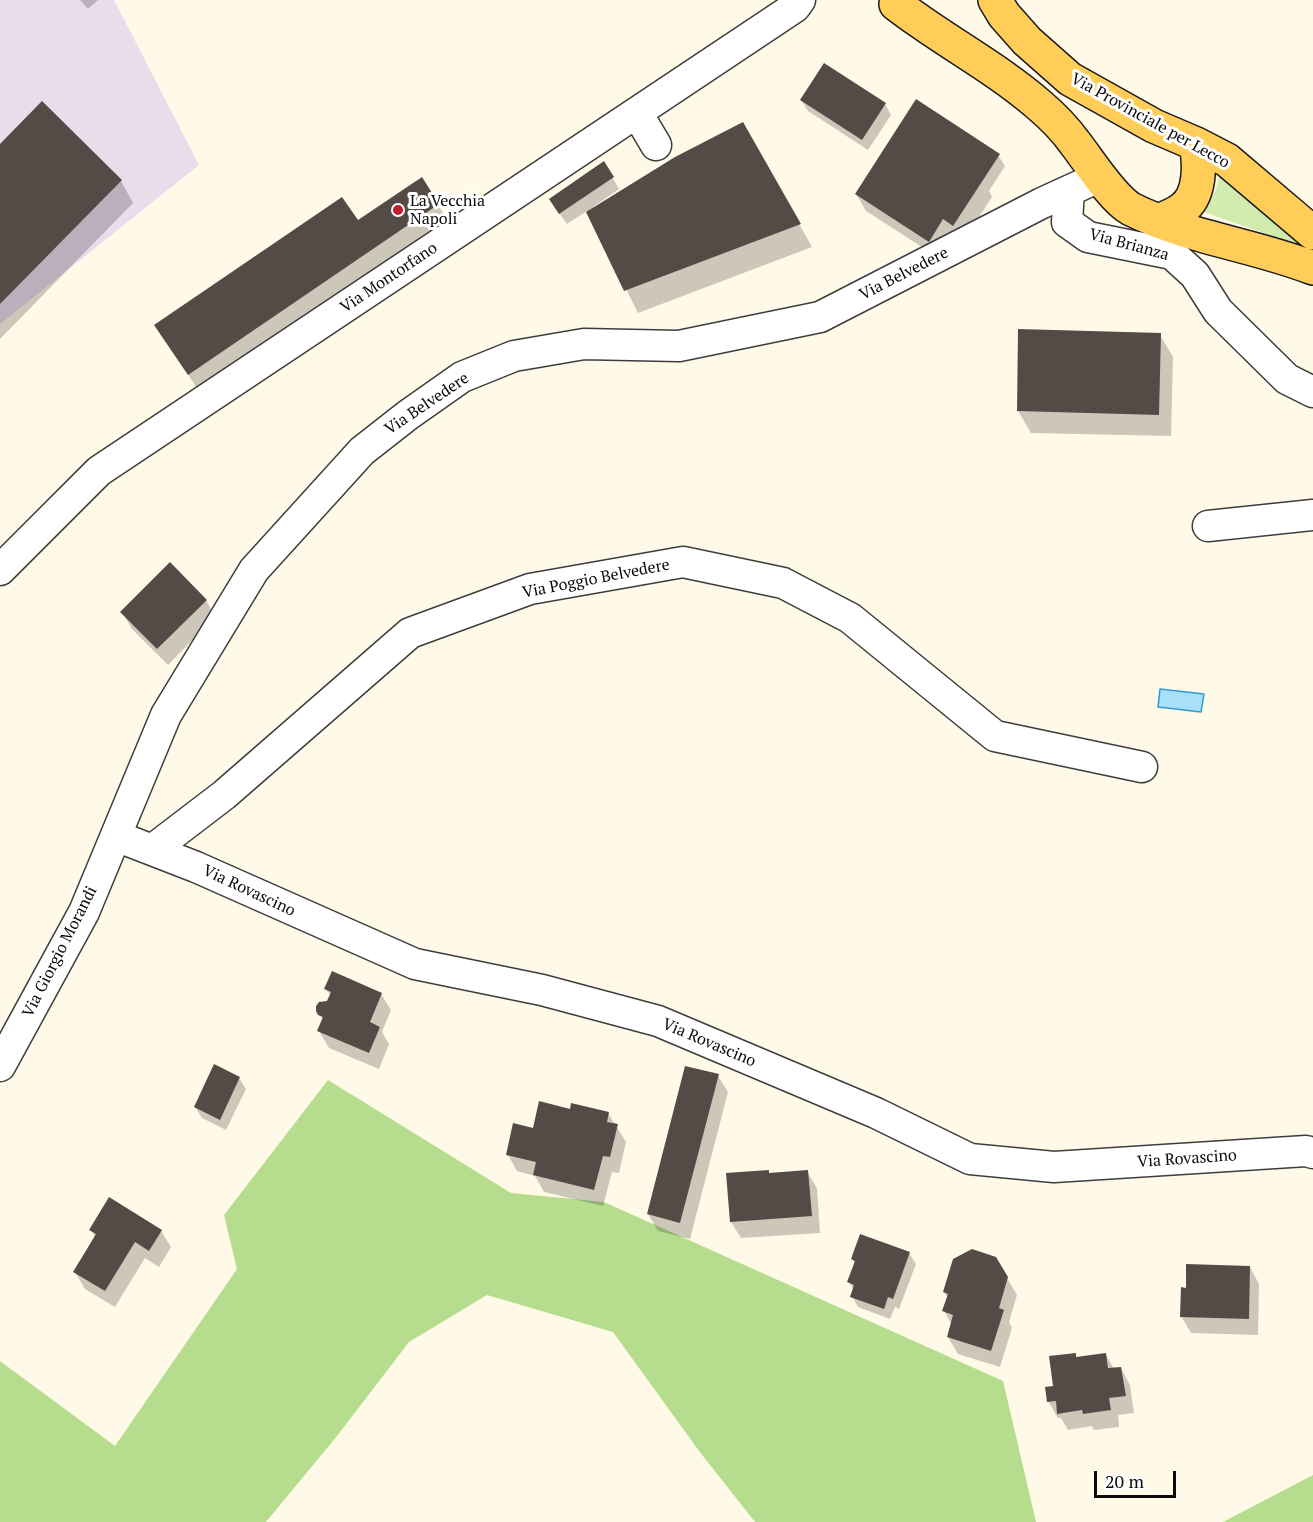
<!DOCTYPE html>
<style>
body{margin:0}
#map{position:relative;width:1313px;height:1522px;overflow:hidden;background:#fff9e8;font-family:"PT Serif",serif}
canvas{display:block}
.scale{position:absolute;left:1094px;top:1471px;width:82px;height:27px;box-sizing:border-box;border:3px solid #0a0a0a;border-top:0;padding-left:8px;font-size:18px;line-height:21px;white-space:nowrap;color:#0a0a0a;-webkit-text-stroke:4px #fff;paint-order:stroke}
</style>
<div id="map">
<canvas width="1313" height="1522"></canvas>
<div class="scale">20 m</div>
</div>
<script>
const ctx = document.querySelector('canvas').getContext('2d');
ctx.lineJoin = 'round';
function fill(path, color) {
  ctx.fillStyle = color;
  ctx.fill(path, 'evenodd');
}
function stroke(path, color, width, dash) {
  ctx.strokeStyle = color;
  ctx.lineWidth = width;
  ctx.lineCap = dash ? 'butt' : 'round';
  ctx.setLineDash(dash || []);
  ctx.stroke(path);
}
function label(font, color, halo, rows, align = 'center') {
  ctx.font = font + ' "PT Serif",serif';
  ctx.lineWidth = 6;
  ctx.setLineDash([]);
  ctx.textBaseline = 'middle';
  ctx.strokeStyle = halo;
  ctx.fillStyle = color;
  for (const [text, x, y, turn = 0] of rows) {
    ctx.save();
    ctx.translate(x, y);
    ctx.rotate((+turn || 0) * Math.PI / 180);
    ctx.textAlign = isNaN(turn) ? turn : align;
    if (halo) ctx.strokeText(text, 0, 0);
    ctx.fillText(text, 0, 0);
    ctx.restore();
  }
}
fill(new Path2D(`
 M 0,0 L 114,0 L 199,165 L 0,324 Z`), '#e8ddea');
fill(new Path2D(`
 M 1221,171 L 1310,240 L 1306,248 L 1204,212 L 1215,192 Z`), '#d2ebaf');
fill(new Path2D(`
 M 328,1080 L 511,1193 L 604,1202 L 1003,1381 L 1036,1522 L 755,1522 L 699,1451 L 613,1332 L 487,1295 L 409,1342 L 337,1436 L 266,1522 L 0,1522 L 0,1361 L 115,1446 L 237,1269 L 224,1215 Z
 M 1313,1475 L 1313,1522 L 1223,1522 Z`), '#b6dd8e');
const water = new Path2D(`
 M 1160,689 L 1204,694 L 1201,712 L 1158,707 Z`);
fill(water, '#a8e0fa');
stroke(water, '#2b9bd6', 1.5);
fill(new Path2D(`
 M 80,0 L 98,0 L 88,9 Z
 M 801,100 L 885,104 L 891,115 L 868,150 L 808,111 Z
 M 42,103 L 121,181 L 133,203 L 0,339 L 0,146 Z
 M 743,124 L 812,247 L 638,313 L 587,211 L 567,224 L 557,210 L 604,163 L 619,189 L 593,207 L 594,209 Z
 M 998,155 L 1005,166 L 989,191 L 992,197 L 963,242 L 939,258 L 866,211 L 856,194 Z
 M 438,205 L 451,226 L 202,396 L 156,325 L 358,222 Z
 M 1160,335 L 1173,357 L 1171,436 L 1031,433 L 1018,411 Z
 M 206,600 L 215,617 L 168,665 L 132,629 L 122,612 Z
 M 326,989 L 381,994 L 391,1010 L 382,1032 L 389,1044 L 379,1069 L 329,1048 L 319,1031 L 323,1020 L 317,1010 L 328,1003 L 331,996 Z
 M 718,1076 L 728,1092 L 690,1239 L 658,1231 L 648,1214 Z
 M 239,1078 L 246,1089 L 226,1130 L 202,1118 L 195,1107 Z
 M 571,1111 L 608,1113 L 626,1142 L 619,1173 L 612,1172 L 603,1206 L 544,1192 L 535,1176 L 517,1171 L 508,1155 L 534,1129 Z
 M 768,1171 L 770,1175 L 807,1172 L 817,1188 L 820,1233 L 741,1238 L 731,1222 Z
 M 91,1230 L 161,1231 L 171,1247 L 159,1267 L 145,1258 L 115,1307 L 85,1289 L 75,1272 L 96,1238 Z
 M 909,1253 L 916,1264 L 899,1309 L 895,1307 L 890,1319 L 858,1307 L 852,1296 L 854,1291 L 849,1282 L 855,1264 L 852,1259 Z
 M 995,1258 L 1017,1295 L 1009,1322 L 1012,1328 L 1000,1367 L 958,1354 L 948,1337 L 952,1325 L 944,1311 L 948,1298 L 944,1292 Z
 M 1250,1267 L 1259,1284 L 1258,1335 L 1191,1333 L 1181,1316 L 1187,1289 Z
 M 1075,1354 L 1078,1359 L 1106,1355 L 1114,1369 L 1121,1368 L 1130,1385 L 1134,1413 L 1118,1415 L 1119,1427 L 1094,1430 L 1092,1426 L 1068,1430 L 1061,1418 L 1058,1418 L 1048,1401 Z`), '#0003');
fill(new Path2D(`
 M 824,63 L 886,103 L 862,140 L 800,100 Z
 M 916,99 L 1000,154 L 953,226 L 943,219 L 929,242 L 855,194 Z
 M 42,101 L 122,180 L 0,304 L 0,144 Z
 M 743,122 L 801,224 L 624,291 L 586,212 L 675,157 Z
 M 604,161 L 614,177 L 559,214 L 549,199 Z
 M 422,177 L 439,204 L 188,375 L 154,325 L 342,197 L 358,220 Z
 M 1018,329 L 1161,333 L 1159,415 L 1017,411 Z
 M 170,562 L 207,600 L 157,649 L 120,612 Z
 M 332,971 L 382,993 L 370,1022 L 380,1027 L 369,1053 L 317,1031 L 323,1017 L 318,1015 L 316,1011 L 316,1006 L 319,1002 L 327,1001 L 331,992 L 324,989 Z
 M 214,1064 L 240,1077 L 220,1120 L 194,1107 Z
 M 685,1066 L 719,1074 L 680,1223 L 647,1214 Z
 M 539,1101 L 570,1109 L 571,1103 L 609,1112 L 607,1122 L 618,1124 L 610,1157 L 603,1156 L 594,1190 L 533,1175 L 536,1162 L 506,1155 L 513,1123 L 533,1128 Z
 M 769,1170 L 769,1173 L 808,1170 L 812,1216 L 730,1222 L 726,1173 Z
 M 109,1197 L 162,1230 L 149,1251 L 135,1242 L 105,1291 L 73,1272 L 96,1234 L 89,1230 Z
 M 860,1234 L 910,1252 L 893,1299 L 888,1297 L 884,1309 L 850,1297 L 854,1285 L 847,1282 L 855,1261 L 851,1259 Z
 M 972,1249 L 996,1257 L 1008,1277 L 999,1308 L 1004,1310 L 991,1351 L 947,1337 L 953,1315 L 942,1311 L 948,1294 L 943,1292 L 953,1259 Z
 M 1186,1264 L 1250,1266 L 1249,1319 L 1180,1317 L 1181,1287 L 1186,1288 Z
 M 1076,1353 L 1076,1357 L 1106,1353 L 1108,1368 L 1121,1367 L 1126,1396 L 1109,1398 L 1111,1410 L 1083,1414 L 1082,1410 L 1057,1414 L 1056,1401 L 1047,1402 L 1045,1387 L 1053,1386 L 1049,1356 Z`), '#534b46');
const minor = new Path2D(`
 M 637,113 L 656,145
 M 1069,191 L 1067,222 L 1088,237 L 1172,254 L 1195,275 L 1218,311 L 1287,379 L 1313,392
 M 1208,526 L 1313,515
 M 0,570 L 99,471 L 795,7 L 800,0
 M 116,836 L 196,867 L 415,964 L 542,990 L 658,1021 L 876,1113 L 970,1159 L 1054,1167 L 1306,1151 L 1313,1153
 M 152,850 L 224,795 L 410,633 L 530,589 L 683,562 L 783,583 L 850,618 L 995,736 L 1142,767
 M 0,1066 L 84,912 L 166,715 L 254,570 L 362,451 L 408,415 L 462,377 L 514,356 L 584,344 L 679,346 L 820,317 L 1042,203 L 1099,177`);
const major = new Path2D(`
 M 995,0 L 1004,15 L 1027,41 L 1070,79 L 1154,126 L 1196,144 L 1227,160 L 1313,233
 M 896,4 C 941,39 994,66 1038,104 C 1051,115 1065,129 1075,143 C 1089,161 1112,198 1131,209 C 1189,238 1254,245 1313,268
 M 1161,220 C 1167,217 1176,214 1182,209 C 1201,196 1200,164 1196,144`);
stroke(minor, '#3d3d3d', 33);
stroke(major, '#1b1b1b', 36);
stroke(minor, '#fff', 30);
stroke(major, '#ffcd58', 33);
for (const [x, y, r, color] of [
 [398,210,6,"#c21b2c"]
]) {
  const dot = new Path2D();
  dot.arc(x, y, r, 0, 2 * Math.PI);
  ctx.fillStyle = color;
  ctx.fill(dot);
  stroke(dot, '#fff', 2);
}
label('16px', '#0a0a0a', '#fff', [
 ["Via Provinciale per Lecco",1150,121,29],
 ["Via Brianza",1129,245,15],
 ["Via Belvedere",904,274,-27],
 ["Via Montorfano",389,278,-34],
 ["Via Belvedere",427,404,-34],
 ["Via Poggio Belvedere",596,579,-11],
 ["Via Rovascino",249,891,25],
 ["Via Giorgio Morandi",60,952,-63],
 ["Via Rovascino",709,1043,23],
 ["Via Rovascino",1187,1159,-4]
]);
label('16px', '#0a0a0a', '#fff', [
 ["La Vecchia",410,201],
 ["Napoli",410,219]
], 'left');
</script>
